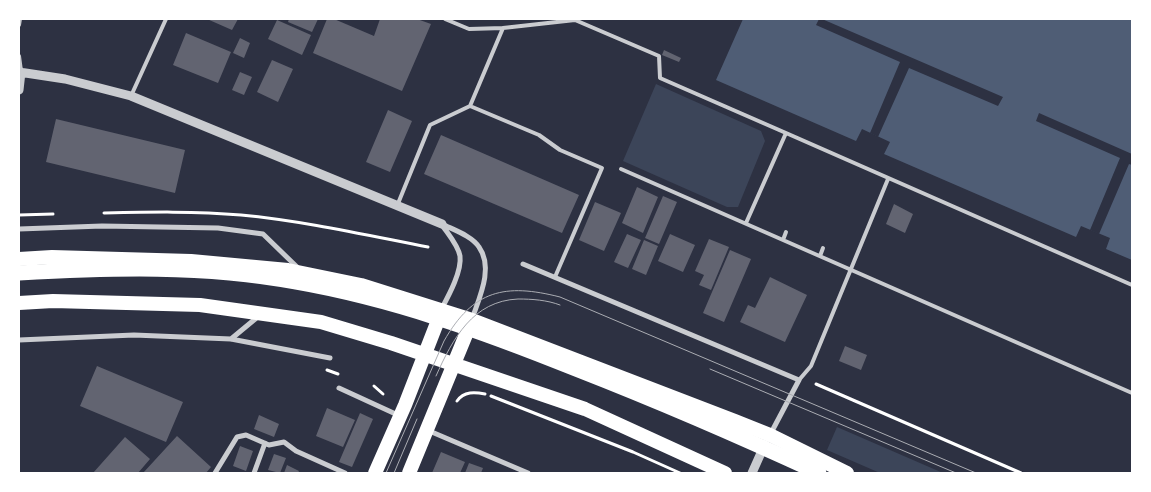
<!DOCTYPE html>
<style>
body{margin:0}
#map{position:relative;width:1151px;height:492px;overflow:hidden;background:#2d3142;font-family:Signika,sans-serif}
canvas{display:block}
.frame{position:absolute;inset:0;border:20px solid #fff;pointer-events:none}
</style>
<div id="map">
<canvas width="1151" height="492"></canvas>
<div class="frame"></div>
</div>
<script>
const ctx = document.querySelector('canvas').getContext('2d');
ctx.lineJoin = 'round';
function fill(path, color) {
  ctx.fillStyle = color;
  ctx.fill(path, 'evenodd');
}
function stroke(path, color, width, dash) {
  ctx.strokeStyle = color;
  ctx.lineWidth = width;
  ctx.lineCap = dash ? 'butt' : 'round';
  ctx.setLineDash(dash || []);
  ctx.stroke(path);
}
fill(new Path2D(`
 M 656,84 L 761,131 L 765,141 L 738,207 L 727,207 L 623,161 Z
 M 837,427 L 943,473 L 880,473 L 827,450 Z`), '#3c4559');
fill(new Path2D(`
 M 743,19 L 1132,19 L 1132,260 L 1106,249 L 1110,238 L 1081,226 L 1076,237 L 884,154 L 890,142 L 862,129 L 856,141 L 716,80 Z`), '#4f5d75');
fill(new Path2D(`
 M 819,19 L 822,19 L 1003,97 L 998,106 L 909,68 L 878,137 L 870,133 L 900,62 L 816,25 Z
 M 1039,113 L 1132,154 L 1132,165 L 1129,164 L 1099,234 L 1090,230 L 1120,158 L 1036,121 Z`), '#2d3142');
fill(new Path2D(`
 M 207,19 L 238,19 L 232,30 Z
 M 289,19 L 318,19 L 312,32 L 288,22 Z
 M 327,19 L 334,19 L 374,36 L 380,19 L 417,19 L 431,24 L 402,91 L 313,53 Z
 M 277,20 L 311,35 L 302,55 L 268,39 Z
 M 186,33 L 231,52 L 218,83 L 173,65 Z
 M 240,38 L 250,43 L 244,58 L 233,53 Z
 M 664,50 L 681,58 L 679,62 L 662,55 Z
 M 272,60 L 293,69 L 278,102 L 257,92 Z
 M 240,72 L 252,77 L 244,95 L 232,90 Z
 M 388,110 L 412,121 L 390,172 L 366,162 Z
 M 56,119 L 185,150 L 175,193 L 46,162 Z
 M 441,135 L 579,195 L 562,233 L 424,174 Z
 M 637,187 L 658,197 L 643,233 L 622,223 Z
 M 663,196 L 677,202 L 659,244 L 645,238 Z
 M 595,202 L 621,213 L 604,251 L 579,240 Z
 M 894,204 L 913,214 L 905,233 L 886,224 Z
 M 627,234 L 641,240 L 628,268 L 614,262 Z
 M 670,234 L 695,245 L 683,272 L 658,261 Z
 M 709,239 L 729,247 L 711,290 L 699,285 L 704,275 L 695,271 Z
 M 644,240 L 658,246 L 646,275 L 632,269 Z
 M 730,250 L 751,259 L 724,322 L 703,313 Z
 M 770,277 L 807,295 L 785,342 L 740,322 L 748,305 L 755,308 Z
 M 845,346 L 867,355 L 861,370 L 839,361 Z
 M 97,366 L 183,402 L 166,442 L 80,406 Z
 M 327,408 L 355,420 L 343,447 L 316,436 Z
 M 360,413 L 373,419 L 352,467 L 339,462 Z
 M 259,415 L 279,424 L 274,437 L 254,429 Z
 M 177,436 L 211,467 L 206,473 L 143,473 Z
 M 125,437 L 150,459 L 138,473 L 93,473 Z
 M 240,446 L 253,451 L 246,471 L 233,466 Z
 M 441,452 L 465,462 L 460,473 L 432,473 Z
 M 274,454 L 286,458 L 280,473 L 268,470 Z
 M 469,463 L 483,468 L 481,473 L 465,473 Z
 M 287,465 L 299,471 L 298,473 L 284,473 Z`), '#626471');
stroke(new Path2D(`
 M 104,213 C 150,212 195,211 241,215 C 304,221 366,235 428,247
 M 19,215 L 53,214
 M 327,370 L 338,374
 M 816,384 L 1021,473
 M 374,386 L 383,394
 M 491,396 L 633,452 L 680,473
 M 457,401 C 464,391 475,392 485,394`), '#fff', 3);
stroke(new Path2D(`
 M 445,19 L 469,29 L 503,28
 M 19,25 L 20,19
 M 19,56 L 21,71
 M 131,96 L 166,19
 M 470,106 L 539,135 L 560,150 L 602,168 L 555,277
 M 621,169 L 1132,393
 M 397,206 L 430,125 L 470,106 L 503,28 L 575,20 L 659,56 L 660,78 L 786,133
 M 746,223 L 786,133 L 1132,285
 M 783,240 L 786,232
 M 820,256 L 823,248
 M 799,380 L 811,366 L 888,179`), '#caccd0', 4);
stroke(new Path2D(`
 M 442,224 C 454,230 472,236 479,247 C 494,268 479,298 472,319
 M 442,225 C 448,234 458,245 460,256 C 462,271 449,295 442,308
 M 19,229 L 102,226 L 218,228 L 263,234 L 297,267
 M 523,264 L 799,380 L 771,433
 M 231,339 L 260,315
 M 19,340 L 134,335 L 231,339 L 330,358
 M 339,388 L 400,416
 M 427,430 L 528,473
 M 215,473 L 237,437 L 246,435 L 269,445 L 284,442 L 296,451 L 345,473
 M 254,473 L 265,443`), '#caccd0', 5);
stroke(new Path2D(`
 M 19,72 L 65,79 L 131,96 L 442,224
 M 19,90 L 21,72
 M 752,473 L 765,444`), '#caccd0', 9);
stroke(new Path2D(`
 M 19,259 L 52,257 L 191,261 L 288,270 L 361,285 L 472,320 L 735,421 L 770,435 L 847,473
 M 19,303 L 53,301 L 200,305 L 321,322 L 391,343 L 585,409 L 725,473
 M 375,473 L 405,405 L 442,310
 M 409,473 L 472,320`), '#fff', 14);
stroke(new Path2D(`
 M 19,273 C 111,268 204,265 295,282 C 393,299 484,332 576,369 C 658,401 739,436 819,473`), '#fff', 15);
stroke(new Path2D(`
 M 710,369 L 956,473
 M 436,376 C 453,338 473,301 518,299 C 532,299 547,300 560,305
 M 386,473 L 444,341 C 473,290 505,283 560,297 L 976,473
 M 394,473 L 417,419`), '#abadb3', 1);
</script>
